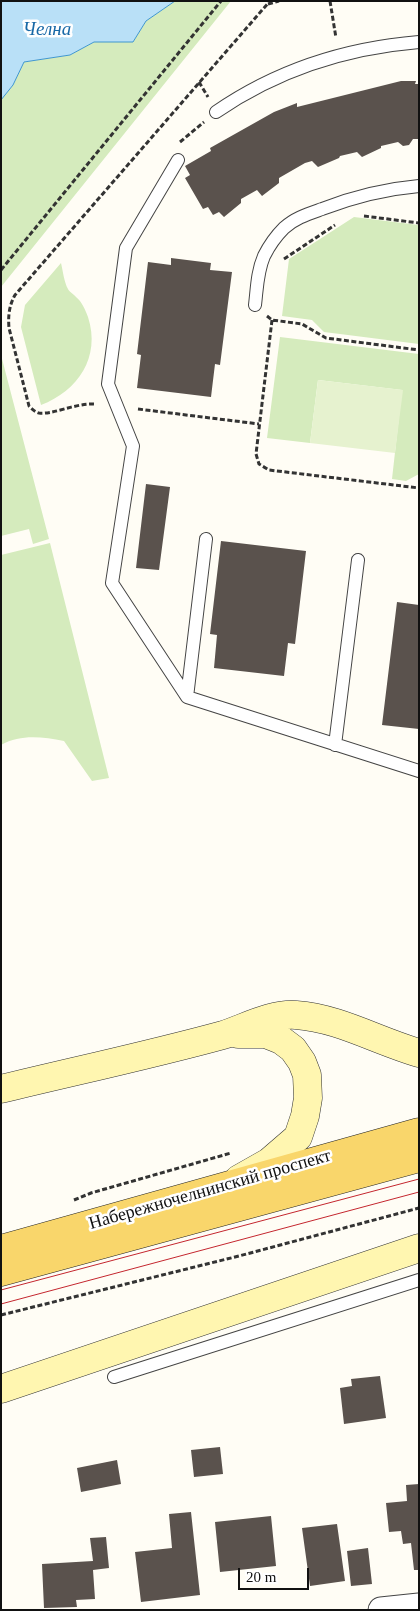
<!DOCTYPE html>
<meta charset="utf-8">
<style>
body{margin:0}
#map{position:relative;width:420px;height:1611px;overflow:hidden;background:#fffdf5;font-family:Georgia,serif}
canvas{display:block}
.frame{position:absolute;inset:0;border:2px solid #111;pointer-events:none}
.scale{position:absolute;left:238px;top:1568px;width:71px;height:22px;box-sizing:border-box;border:2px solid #111;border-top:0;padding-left:6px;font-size:15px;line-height:18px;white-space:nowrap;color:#111;-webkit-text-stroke:4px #fff;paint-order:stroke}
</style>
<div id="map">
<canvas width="420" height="1611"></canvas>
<div class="frame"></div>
<div class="scale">20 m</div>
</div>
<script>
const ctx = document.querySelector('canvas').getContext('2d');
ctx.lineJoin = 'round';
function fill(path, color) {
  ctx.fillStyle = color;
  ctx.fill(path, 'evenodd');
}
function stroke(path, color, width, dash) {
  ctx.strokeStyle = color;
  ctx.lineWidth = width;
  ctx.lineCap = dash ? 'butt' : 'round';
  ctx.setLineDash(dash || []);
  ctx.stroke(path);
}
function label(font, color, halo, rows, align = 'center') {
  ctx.font = font + ' Georgia,serif';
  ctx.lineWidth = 5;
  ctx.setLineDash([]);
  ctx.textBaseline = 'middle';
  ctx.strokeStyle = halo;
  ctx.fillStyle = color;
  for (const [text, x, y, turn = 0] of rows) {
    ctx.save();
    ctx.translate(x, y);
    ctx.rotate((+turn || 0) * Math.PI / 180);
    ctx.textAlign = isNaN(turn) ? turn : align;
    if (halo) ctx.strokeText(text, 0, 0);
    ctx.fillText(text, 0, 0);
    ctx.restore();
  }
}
fill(new Path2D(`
 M 175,1 L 231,1 L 1,287 L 1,100 L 13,85 L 24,62 L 70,55 L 94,42 L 133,42 L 146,21 Z
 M 354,217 L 419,225 L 419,344 L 324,332 L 312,320 L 282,316 L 289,259 Z
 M 61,263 C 63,271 64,282 68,289 C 69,292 74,294 76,297 C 82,302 85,309 88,317 C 101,357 78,391 41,405 L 21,327 L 25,305 Z
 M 280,337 L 419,354 L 419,474 L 406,481 L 392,479 L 402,390 L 318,380 L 310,443 L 267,438 Z
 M 1,355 L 49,539 L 33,544 L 29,529 L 1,536 Z
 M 50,543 L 109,778 L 92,781 L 64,741 C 42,737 21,734 1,745 L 1,555 Z`), '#d5ebbd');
fill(new Path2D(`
 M 318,380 L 403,390 L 395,453 L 310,443 Z`), '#e6f2cf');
const water = new Path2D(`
 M 1,1 L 175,1 L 146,21 L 133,42 L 94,42 L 70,55 L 24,62 L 13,85 L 1,100 Z`);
fill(water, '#b9e0f7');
stroke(water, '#3f96cf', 1);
fill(new Path2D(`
 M 401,81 L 416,81 L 415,84 L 419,84 L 419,139 L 413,139 L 409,145 L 403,146 L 398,142 L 381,146 L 381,148 L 362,157 L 357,152 L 340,156 L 339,158 L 318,167 L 312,161 L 305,163 L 279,178 L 279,183 L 262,196 L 257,190 L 241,199 L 241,203 L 224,217 L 219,212 L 213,215 L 208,207 L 203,209 L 185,178 L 190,175 L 185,166 L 211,151 L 210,148 L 274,112 L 297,103 L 297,107 Z
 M 171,258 L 211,263 L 210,270 L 232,272 L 220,365 L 215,364 L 211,397 L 137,388 L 141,355 L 137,354 L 148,262 L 171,265 Z
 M 146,484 L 170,487 L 159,570 L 136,568 Z
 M 221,541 L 306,551 L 295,644 L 288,643 L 284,676 L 214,668 L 217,635 L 210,634 Z
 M 397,602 L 419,605 L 419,729 L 382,725 Z
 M 380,1376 L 386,1418 L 344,1424 L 340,1388 L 352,1386 L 351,1379 Z
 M 220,1447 L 223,1474 L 194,1477 L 191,1450 Z
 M 117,1460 L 121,1484 L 81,1492 L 77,1468 Z
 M 419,1484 L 419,1570 L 414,1570 L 411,1543 L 403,1544 L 401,1531 L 389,1532 L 386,1503 L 407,1501 L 406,1485 Z
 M 191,1512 L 200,1595 L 141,1602 L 135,1552 L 172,1548 L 169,1514 Z
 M 271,1516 L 276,1566 L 220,1572 L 215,1522 Z
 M 337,1524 L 345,1581 L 310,1586 L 302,1528 Z
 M 106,1537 L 109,1568 L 93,1570 L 95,1599 L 76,1600 L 77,1607 L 44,1608 L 42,1564 L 93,1561 L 90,1538 Z
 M 368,1548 L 372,1584 L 351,1586 L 347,1551 Z`), '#5a524d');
const lane = new Path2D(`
 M 216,112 C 277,70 346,48 419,42
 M 178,160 L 126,248 L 108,384 L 133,446 L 112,583 L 187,697 L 419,771
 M 255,305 C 257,289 257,272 264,256 C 269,246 276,236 284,228 C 295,218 308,214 322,209 C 353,197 385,189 419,186
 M 187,697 L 206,539
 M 335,745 L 358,560
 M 114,1377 L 419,1280`);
const street = new Path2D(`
 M 381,1610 L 419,1606`);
const secondary = new Path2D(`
 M 238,1034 L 266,1034 L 281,1040 L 293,1049 L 302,1062 L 307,1075 L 308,1098 L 305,1116 L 298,1137 L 269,1162 L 239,1179
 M 1,1089 C 75,1071 150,1055 223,1035 C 245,1028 272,1013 296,1015 C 339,1018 377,1041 419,1053
 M 1,1389 L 419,1248`);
const primary = new Path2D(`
 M 1,1249 L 419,1132
 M 1,1272 L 419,1158`);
stroke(lane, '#444', 14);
stroke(street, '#444', 27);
stroke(secondary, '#333', 29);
stroke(primary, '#222', 29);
stroke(new Path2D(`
 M 330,1 L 336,38
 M 268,4 L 279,1
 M 199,82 L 208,97
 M 180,142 L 204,122
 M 364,216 L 419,223
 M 284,259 L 335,225
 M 1,270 L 221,1
 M 267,316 L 272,320 L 302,324 L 326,338 L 419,350
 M 272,320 L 256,454 L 259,464 L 269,470 L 419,488
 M 94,404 C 76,403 52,415 39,413 C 35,412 32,409 29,406 L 9,328 C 8,316 9,306 15,295 L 270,1
 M 138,409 L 259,424
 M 74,1200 L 91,1193 L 231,1153
 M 1,1315 L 239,1256 L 419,1208`), '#333', 3, [5, 2.5]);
stroke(lane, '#fff', 12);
stroke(street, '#fff', 25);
stroke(secondary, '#fff6b0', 28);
stroke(primary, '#f9d66b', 28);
stroke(new Path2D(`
 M 1,1290 L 419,1179
 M 1,1304 L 419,1192`), '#c4262e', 1);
label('18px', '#111', '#fff', [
 ["Набережночелнинский проспект",210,1190,-16]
]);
label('italic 19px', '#1768a6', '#fff', [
 ["Челна",47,30]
]);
</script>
